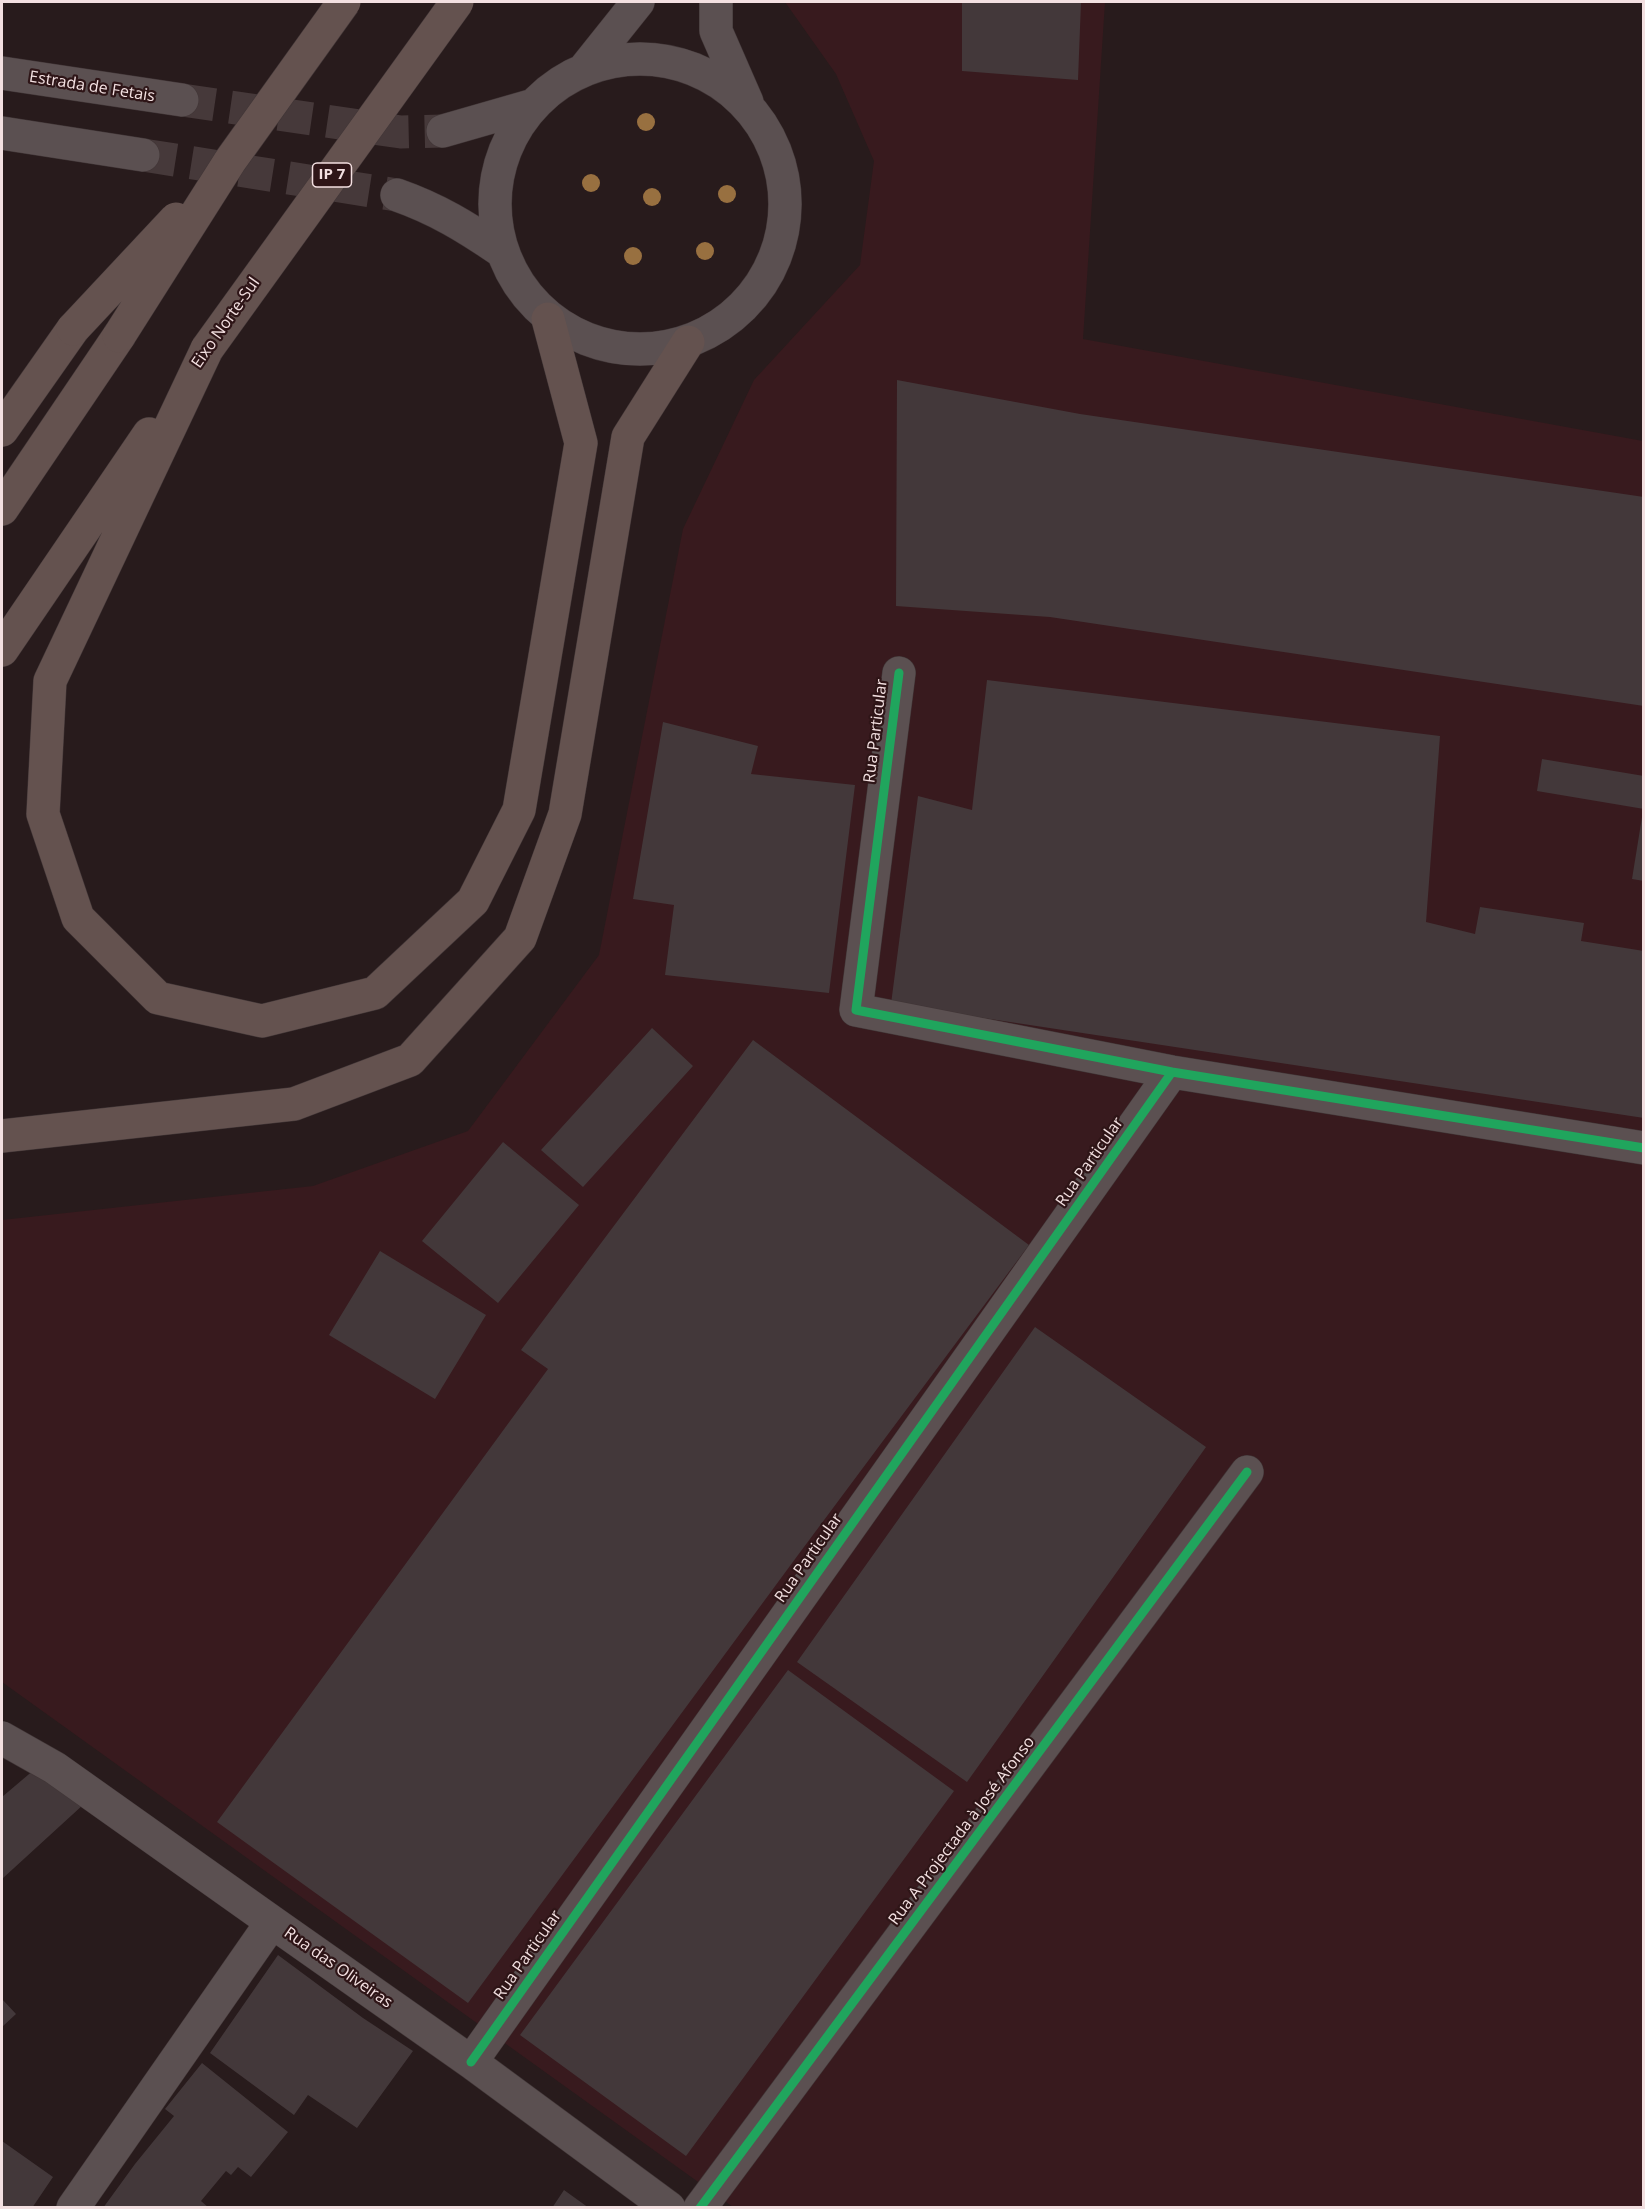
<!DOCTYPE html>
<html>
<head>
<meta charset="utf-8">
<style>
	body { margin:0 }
	#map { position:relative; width:1645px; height:2209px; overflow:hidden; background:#281b1c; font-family:"Open Sans",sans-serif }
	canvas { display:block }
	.frame { position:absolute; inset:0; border:3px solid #f3e0e1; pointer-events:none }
</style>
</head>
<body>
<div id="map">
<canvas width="1645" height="2209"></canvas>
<div class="frame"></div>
</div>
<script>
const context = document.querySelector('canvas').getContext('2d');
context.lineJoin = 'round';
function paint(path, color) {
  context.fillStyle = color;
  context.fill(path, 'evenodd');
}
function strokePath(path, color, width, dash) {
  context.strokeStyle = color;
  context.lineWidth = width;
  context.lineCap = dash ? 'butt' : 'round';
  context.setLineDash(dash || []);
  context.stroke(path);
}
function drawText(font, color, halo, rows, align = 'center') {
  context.font = font + ' "Open Sans",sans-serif';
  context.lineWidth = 4.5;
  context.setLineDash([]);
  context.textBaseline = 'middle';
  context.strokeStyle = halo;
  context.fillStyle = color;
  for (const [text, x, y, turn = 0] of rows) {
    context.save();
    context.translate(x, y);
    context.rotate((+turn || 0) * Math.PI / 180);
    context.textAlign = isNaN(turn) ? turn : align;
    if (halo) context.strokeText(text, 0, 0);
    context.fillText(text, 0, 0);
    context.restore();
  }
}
const built = new Path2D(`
	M 785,2 L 1105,2 L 1083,339 L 1643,441 L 1643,2207 L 733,2207 L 2,1682 L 2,1220 L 313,1186 L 468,1131 L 599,955 L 683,529 L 754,380 L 860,265 L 874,161 L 836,74 Z`);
const building = new Path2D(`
	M 962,2 L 1081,2 L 1078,80 L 962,71 Z
	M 897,380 L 1080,414 L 1644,497 L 1644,706 L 1050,617 L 896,606 Z
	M 987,680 L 1440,736 L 1426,922 L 1475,934 L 1480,907 L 1584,923 L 1581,941 L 1644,951 L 1644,1118 L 891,1004 L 918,796 L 972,810 Z
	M 663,722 L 758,746 L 751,774 L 855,785 L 829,993 L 665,975 L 674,905 L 633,899 Z
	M 1542,759 L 1644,776 L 1644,809 L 1537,791 Z
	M 1642,817 L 1644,817 L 1644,881 L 1632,879 Z
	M 652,1028 L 693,1066 L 583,1187 L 541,1150 Z
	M 753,1040 L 1029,1245 L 798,1555 L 468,2003 L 217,1822 L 548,1369 L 521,1350 Z
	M 503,1142 L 579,1205 L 498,1303 L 422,1241 Z
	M 380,1251 L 486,1315 L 435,1399 L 329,1335 Z
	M 1035,1327 L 1206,1447 L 967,1782 L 797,1662 Z
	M 788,1670 L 954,1791 L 686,2156 L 520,2035 Z
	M 35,1769 L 84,1804 L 2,1879 L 2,1797 Z
	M 278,1955 L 363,2018 L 413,2051 L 357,2128 L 308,2095 L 294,2115 L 210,2053 Z
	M 2,1999 L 16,2014 L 2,2027 Z
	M 202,2063 L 288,2132 L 251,2177 L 238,2167 L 231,2175 L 226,2171 L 201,2201 L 209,2208 L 103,2208 L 135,2164 L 174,2116 L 165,2109 Z
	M 2,2141 L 53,2177 L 32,2208 L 2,2208 Z
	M 564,2190 L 589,2208 L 552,2208 Z`);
const minorTunnel = new Path2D(`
	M 182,100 L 401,132 L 443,131
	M 143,155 L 397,195`);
const minor = new Path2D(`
	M 716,2 L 716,31 L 747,102
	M495 204a145 145 0 1 1 290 0a145 145 0 1 1-290 0Z
	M 586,67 L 638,2
	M 2,73 L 182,100
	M 443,131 L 530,106
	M 2,133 L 143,155
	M 397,195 C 437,209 466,227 500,250
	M 899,673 L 856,1010 L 1172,1072 L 1644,1148
	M 2,1738 L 55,1768 L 272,1922 L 471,2062 L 669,2208
	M 471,2062 L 1172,1072
	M 73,2208 L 272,1922
	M 700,2208 L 1247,1472`);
const highway = new Path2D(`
	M 207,349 L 50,681 L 43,814 L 78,918 L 158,998 L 262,1021 L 375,993 L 473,901 L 519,810 L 581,443 L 548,319
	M 2,430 L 73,329
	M 2,509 L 119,336
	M 2,650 L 149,434
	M 2,1136 L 294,1104 L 410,1060 L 520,938 L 565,814 L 628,437 L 688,342`);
const highwayBridge = new Path2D(`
	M 73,329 L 176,219
	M 119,336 L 230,161 L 344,2
	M 207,349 L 457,2`);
const cycleway = new Path2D(`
	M 899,673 L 856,1010 L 1172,1072 L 1644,1148
	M 471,2062 L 1172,1072
	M 700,2208 L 1247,1472`);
const trees = [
	[646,122],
	[591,183],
	[727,194],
	[652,197],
	[705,251],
	[633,256]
];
const shields = [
	[332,175,39]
];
const shieldNames = [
	["IP 7",332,175]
];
const streetNames = [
	["Estrada de Fetais",92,87,9],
	["Eixo Norte-Sul",226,323,-55],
	["Rua Particular",876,731,-83],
	["Rua Particular",1090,1162,-55],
	["Rua Particular",809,1558,-55],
	["Rua A Projectada à José Afonso",962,1831,-53],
	["Rua Particular",528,1955,-55],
	["Rua das Oliveiras",338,1968,35]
];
paint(built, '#381a1e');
paint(building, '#43383a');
strokePath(minorTunnel, '#46393a', 33, [33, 16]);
strokePath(minor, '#413637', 34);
strokePath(highway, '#413637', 34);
strokePath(minor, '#5b5051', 33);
strokePath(highway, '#64524f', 33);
strokePath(highwayBridge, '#413637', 34, []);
strokePath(highwayBridge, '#64524f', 33);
strokePath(cycleway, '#20a55d', 9);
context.fillStyle = '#987040';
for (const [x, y] of trees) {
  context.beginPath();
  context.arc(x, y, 9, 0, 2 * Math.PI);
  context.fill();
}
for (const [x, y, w] of shields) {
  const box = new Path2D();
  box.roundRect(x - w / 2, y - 12, w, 24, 4.5);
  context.fillStyle = '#2e1517';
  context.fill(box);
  strokePath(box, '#f3e0e1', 1.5);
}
drawText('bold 15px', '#f3e0e1', null, shieldNames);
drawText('16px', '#f3e0e1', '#2e1517', streetNames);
</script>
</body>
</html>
